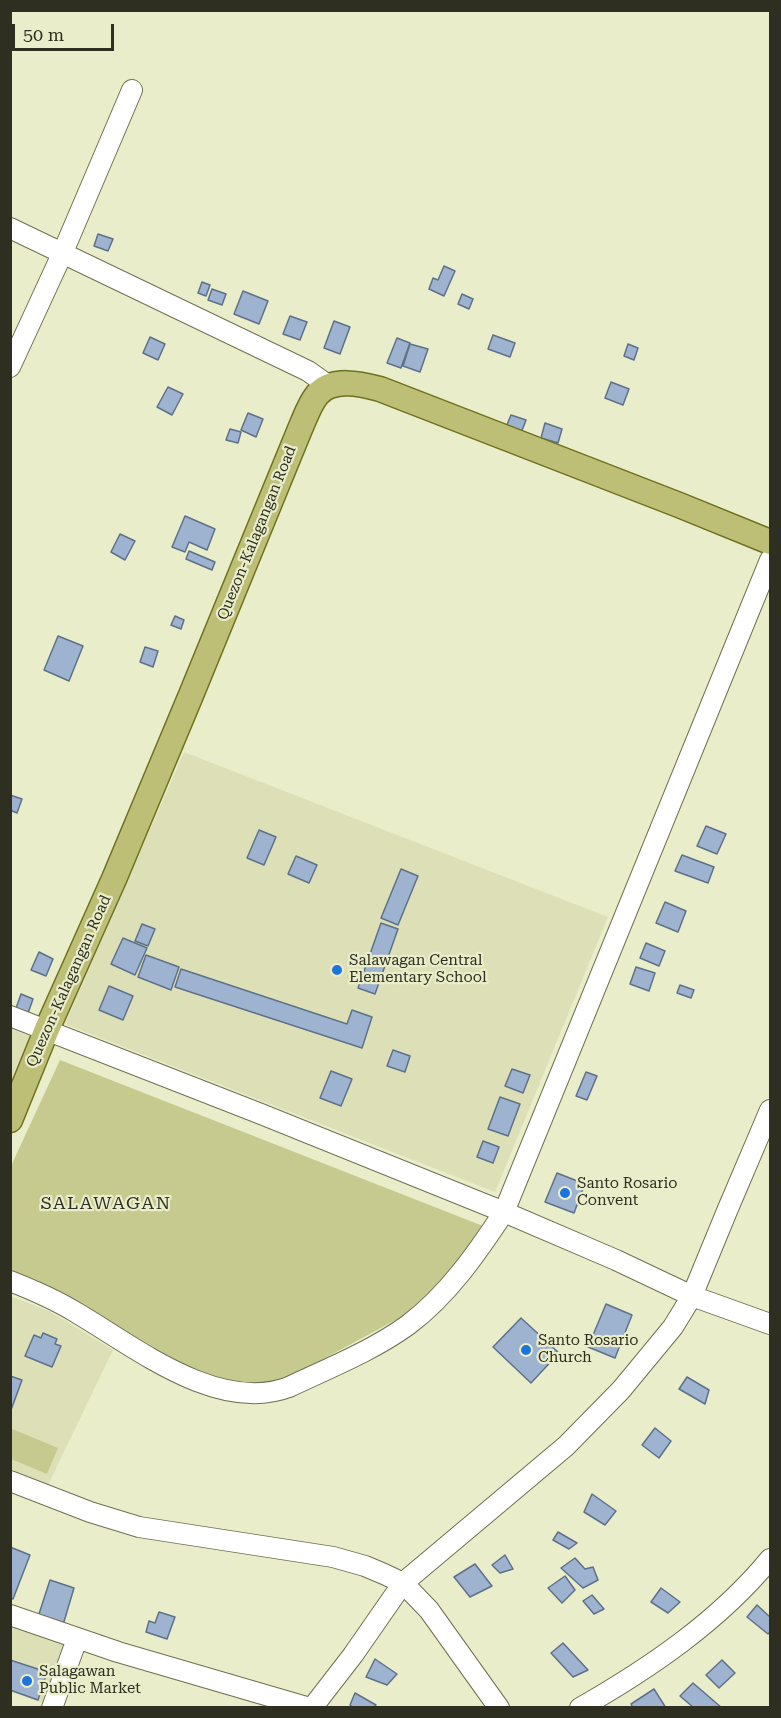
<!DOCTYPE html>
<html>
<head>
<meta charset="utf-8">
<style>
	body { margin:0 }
	#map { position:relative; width:781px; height:1718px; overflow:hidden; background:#eaedc9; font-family:"Roboto Serif",serif }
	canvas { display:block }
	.frame { position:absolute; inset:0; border:12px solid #2e2f21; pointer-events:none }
	.scale { position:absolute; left:12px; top:24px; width:102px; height:27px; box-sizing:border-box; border:3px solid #2e2f21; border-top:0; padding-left:8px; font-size:18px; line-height:21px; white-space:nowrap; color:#2e2f21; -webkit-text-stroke:4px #eaedc9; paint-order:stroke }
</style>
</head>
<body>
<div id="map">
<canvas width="781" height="1718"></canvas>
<div class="frame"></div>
<div class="scale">50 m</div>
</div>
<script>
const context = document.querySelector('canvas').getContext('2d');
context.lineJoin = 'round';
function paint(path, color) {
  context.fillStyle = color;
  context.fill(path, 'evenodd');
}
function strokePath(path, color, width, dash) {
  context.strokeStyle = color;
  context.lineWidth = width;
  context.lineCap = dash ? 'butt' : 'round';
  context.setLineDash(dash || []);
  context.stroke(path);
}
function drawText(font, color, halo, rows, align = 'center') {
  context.font = font + ' "Roboto Serif",serif';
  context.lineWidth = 4.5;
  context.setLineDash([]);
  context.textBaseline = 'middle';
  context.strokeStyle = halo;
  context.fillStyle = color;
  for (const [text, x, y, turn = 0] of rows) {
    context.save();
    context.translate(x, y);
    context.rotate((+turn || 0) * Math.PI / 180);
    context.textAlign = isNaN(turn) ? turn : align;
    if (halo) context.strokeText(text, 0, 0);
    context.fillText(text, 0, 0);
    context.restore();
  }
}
const built = new Path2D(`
	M 184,752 L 608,917 L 495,1192 L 65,1024 Z
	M 11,1029 L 30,1036 L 11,1079 L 10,1029 Z
	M 10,1296 L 49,1311 L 113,1350 L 48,1485 L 11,1469 Z
	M 11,1623 L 66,1643 L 45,1704 L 11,1692 Z`);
const green = new Path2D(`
	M 60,1060 L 483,1226 L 471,1247 L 416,1309 L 301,1371 L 283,1379 L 260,1385 L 229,1382 L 195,1371 L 37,1280 L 11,1270 L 11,1166 Z
	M 10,1428 L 58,1448 L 47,1474 L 11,1459 Z`);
const building = new Path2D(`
	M 98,234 L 113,239 L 108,251 L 94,246 Z
	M 444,266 L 455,271 L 444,296 L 429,289 L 433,278 L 438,280 Z
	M 202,282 L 210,285 L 206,296 L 198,293 Z
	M 212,289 L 226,294 L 222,305 L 208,300 Z
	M 243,291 L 268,301 L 259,324 L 234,314 Z
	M 462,294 L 473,299 L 469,309 L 458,304 Z
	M 290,316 L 307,322 L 300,340 L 283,334 Z
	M 334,321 L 350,327 L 340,354 L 324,348 Z
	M 493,335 L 515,343 L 510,357 L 488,349 Z
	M 150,337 L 165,344 L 158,360 L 143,353 Z
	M 397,338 L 410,343 L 401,368 L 387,363 Z
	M 410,344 L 428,349 L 420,372 L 403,366 Z
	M 628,344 L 638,348 L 634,360 L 624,356 Z
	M 611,382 L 629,389 L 623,405 L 605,398 Z
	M 168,387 L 183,394 L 172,415 L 157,407 Z
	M 248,413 L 263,419 L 256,437 L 241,430 Z
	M 511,415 L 526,420 L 521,433 L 506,427 Z
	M 545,423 L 562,429 L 558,443 L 541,438 Z
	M 230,429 L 241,432 L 238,443 L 226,440 Z
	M 185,516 L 215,529 L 207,550 L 189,542 L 185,552 L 172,547 Z
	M 120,534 L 135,541 L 125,560 L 111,552 Z
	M 189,551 L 215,562 L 212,570 L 186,559 Z
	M 175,616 L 184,620 L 181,629 L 171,625 Z
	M 58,636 L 83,646 L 69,681 L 44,670 Z
	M 145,647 L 158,651 L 153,667 L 140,662 Z
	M 10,795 L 22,799 L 17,813 L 10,810 Z
	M 706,826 L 726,834 L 717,854 L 697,846 Z
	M 259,830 L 276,837 L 264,865 L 247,858 Z
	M 682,855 L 714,867 L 708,883 L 675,871 Z
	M 296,856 L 317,865 L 309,883 L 288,874 Z
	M 401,869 L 418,876 L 398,925 L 381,918 Z
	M 665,902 L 686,911 L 678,932 L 656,923 Z
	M 381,923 L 398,929 L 375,994 L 358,988 Z
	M 142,924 L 155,929 L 148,946 L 135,941 Z
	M 123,938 L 147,948 L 135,975 L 111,964 Z
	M 646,943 L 665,951 L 659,966 L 640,958 Z
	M 39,952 L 53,959 L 46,976 L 31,970 Z
	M 146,955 L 179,967 L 171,990 L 138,977 Z
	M 636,967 L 655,973 L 649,991 L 630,984 Z
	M 181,969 L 347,1024 L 352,1010 L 372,1017 L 362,1048 L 175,987 Z
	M 680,985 L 694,990 L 691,998 L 677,993 Z
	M 109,986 L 133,996 L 123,1020 L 99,1010 Z
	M 21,994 L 33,999 L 27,1016 L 15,1011 Z
	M 393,1050 L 410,1056 L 405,1072 L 387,1066 Z
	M 512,1069 L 530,1075 L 523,1093 L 505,1086 Z
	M 331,1071 L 352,1079 L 341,1106 L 320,1098 Z
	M 586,1072 L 597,1076 L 587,1100 L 576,1096 Z
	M 500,1097 L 520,1104 L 508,1136 L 488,1129 Z
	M 483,1141 L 499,1147 L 493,1163 L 477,1157 Z
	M 557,1173 L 585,1184 L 574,1213 L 545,1202 Z
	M 606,1304 L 632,1315 L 615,1358 L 588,1347 Z
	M 521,1318 L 559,1353 L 531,1383 L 493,1347 Z
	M 43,1333 L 57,1339 L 55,1344 L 61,1346 L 52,1367 L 25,1356 L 34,1335 L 41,1338 Z
	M 10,1376 L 22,1380 L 11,1410 L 10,1410 Z
	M 687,1377 L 709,1390 L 705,1404 L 679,1389 Z
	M 655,1428 L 671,1441 L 659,1458 L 642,1445 Z
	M 592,1494 L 616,1511 L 605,1525 L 584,1512 Z
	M 558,1532 L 577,1543 L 569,1549 L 553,1540 Z
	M 10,1547 L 30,1555 L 13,1599 L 10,1598 Z
	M 505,1555 L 513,1569 L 500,1573 L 492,1565 Z
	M 575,1558 L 585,1569 L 593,1567 L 598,1580 L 583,1588 L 561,1568 Z
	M 475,1564 L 492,1586 L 470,1597 L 454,1577 Z
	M 565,1576 L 575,1590 L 562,1603 L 548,1588 Z
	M 50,1580 L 74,1588 L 63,1625 L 38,1617 Z
	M 661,1588 L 680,1602 L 668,1613 L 651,1602 Z
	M 592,1595 L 604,1609 L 594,1614 L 583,1601 Z
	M 757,1605 L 770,1617 L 770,1632 L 768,1634 L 747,1617 Z
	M 159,1612 L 175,1617 L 167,1639 L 146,1632 L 149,1621 L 155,1623 Z
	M 563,1643 L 588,1670 L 573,1677 L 551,1653 Z
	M 375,1659 L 397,1674 L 387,1685 L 366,1677 Z
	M 10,1660 L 47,1672 L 38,1700 L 10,1690 Z
	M 722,1660 L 735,1673 L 719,1688 L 706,1675 Z
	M 693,1683 L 722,1708 L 694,1708 L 680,1696 Z
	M 654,1689 L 666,1708 L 633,1708 L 631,1704 Z
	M 355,1693 L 376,1705 L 373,1708 L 354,1708 L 350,1705 Z`);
const minor = new Path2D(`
	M 10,228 L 308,371 L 329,386
	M 10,367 L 63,252 L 132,90
	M 10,1016 L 261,1114 L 504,1212 L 616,1260 L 692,1296 L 770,1324
	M 10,1281 C 33,1290 56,1300 77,1313 C 135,1347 218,1414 289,1387 C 329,1368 372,1351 408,1325 C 448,1295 477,1253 504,1212 L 770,560
	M 10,1481 L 90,1512 L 139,1527 L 333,1557 L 365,1566 L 384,1574 L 403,1583 L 429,1610 L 499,1708
	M 10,1615 L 118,1652 L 310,1708
	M 52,1708 L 77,1639
	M 312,1708 L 353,1655 L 403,1583 L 566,1446 L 621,1390 L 673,1327 L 692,1296 L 727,1211 L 770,1110
	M 580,1708 C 650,1668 719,1621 770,1559`);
const major = new Path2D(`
	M 10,1120 L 47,1029 L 114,879 L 191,695 L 300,429 C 305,418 309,405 317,395 C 332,377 361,384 380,389 L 679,505 L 770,542`);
const markers = [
	[337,970,6,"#1c74dd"],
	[565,1193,6,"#1c74dd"],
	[526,1350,6,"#1c74dd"],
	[27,1681,6,"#1c74dd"]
];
const streetNames = [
	["Quezon-Kalagangan Road",257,533,-68],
	["Quezon-Kalagangan Road",69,981,-66]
];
const poiNames = [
	["Salawagan Central",349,961],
	["Elementary School",349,978],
	["Santo Rosario",577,1184],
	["Convent",577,1201],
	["Santo Rosario",538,1341],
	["Church",538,1358],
	["Salagawan",39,1672],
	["Public Market",39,1689]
];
const quarterNames = [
	["SALAWAGAN",106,1204]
];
paint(built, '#dde0b6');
paint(green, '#c6ca8e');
paint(building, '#9eb3cf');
strokePath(building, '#5e718b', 1.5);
strokePath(minor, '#6f7151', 22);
strokePath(major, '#6e711e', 27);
strokePath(minor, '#fff', 20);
strokePath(major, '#bdbf77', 24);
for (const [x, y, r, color] of markers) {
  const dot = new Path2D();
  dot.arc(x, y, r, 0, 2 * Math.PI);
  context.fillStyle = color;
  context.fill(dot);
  strokePath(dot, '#eaedc9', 2);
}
drawText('15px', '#2e2f21', '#eaedc9', streetNames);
drawText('15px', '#2e2f21', '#eaedc9', poiNames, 'left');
context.letterSpacing = '1.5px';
drawText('18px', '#2e2f21', '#eaedc9', quarterNames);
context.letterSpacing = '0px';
</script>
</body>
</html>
